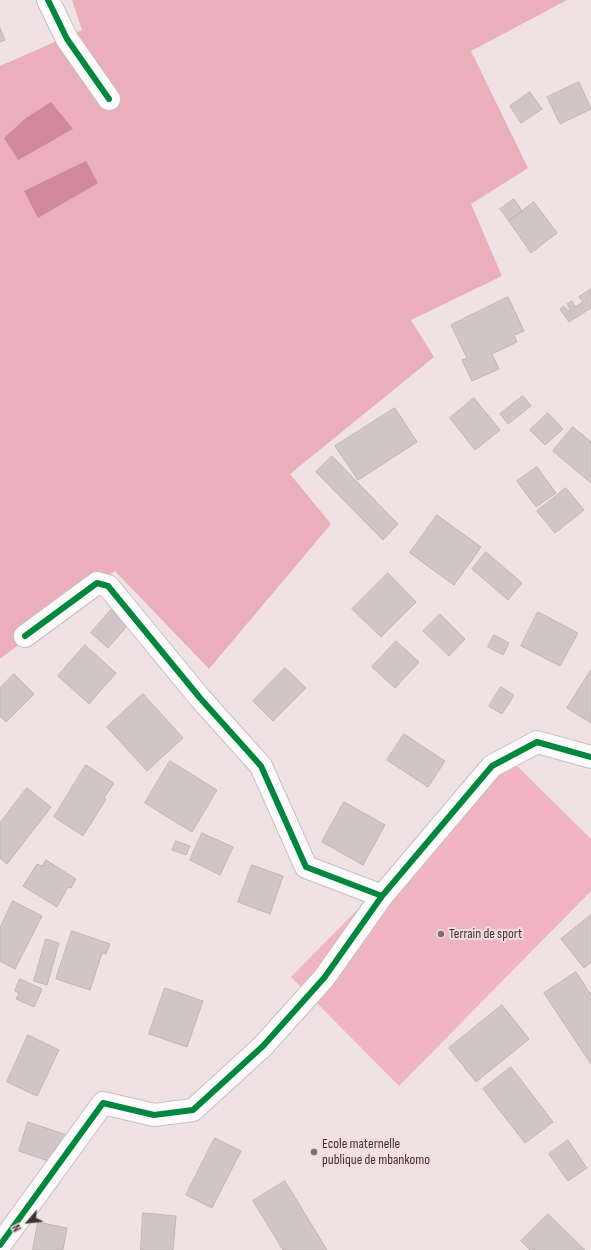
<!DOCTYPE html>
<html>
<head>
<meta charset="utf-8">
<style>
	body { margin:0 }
	#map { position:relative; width:591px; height:1250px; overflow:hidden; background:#f0e2e4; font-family:"Sofia Sans Condensed",sans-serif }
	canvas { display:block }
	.north { position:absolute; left:8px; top:1202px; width:40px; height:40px; -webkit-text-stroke:3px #f6dce0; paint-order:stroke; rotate:242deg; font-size:11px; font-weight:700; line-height:16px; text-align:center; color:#3d3335 }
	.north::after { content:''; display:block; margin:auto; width:14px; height:18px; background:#3d3335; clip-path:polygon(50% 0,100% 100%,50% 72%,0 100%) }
</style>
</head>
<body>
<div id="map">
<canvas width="591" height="1250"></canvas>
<div class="north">N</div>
</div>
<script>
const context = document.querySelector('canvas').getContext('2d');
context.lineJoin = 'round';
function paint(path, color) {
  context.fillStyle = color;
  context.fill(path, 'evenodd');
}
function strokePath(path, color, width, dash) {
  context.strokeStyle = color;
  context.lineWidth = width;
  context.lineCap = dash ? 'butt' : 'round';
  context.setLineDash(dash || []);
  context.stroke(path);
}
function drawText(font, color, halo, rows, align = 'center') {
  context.font = font + ' "Sofia Sans Condensed",sans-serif';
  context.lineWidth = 4;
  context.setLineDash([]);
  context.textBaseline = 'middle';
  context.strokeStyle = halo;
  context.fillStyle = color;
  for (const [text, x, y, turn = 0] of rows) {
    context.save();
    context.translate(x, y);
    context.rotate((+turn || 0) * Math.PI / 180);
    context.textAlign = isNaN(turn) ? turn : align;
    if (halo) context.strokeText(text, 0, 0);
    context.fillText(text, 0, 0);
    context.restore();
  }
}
const green = new Path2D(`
	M 508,757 L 591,839 L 591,891 L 399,1086 L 291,977 Z`);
const forest = new Path2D(`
	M 72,0 L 567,0 L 471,51 L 528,168 L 471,204 L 502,276 L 411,320 L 434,357 L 290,474 L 331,524 L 209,669 L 115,571 L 0,659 L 0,66 L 82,30 ZM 73,129 L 51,141 L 4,138 Z`);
const water = new Path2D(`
	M 51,102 L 73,129 L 18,160 L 4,138 L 26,118 Z
	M 86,161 L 98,183 L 38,218 L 24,191 Z`);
const building = new Path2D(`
	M 0,28 L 5,40 L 0,42 Z
	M 579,82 L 591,109 L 560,124 L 547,97 Z
	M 530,92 L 542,109 L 521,123 L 510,106 Z
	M 514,199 L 522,211 L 509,221 L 500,209 Z
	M 534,202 L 557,233 L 531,253 L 509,221 Z
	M 591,289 L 591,308 L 569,322 L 560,309 L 564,306 L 568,311 L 571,310 L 567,304 L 572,301 L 575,307 L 583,302 L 579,297 Z
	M 508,297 L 524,331 L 514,335 L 517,342 L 492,354 L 499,369 L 472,381 L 462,360 L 467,358 L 451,325 Z
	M 523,396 L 531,406 L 508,424 L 500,414 Z
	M 474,398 L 500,430 L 475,450 L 450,418 Z
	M 395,408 L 417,442 L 358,480 L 335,446 Z
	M 548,413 L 563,429 L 545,445 L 530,430 Z
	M 573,427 L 591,442 L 591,483 L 553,451 Z
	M 332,456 L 398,524 L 383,540 L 316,472 Z
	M 537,467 L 556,493 L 536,507 L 517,481 Z
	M 566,488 L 584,510 L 555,533 L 537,511 Z
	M 437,515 L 481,547 L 454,585 L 410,553 Z
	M 486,552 L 522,583 L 508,600 L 472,569 Z
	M 388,573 L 416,602 L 381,637 L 352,609 Z
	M 122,597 L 139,612 L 108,648 L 91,633 Z
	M 538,612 L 578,633 L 560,666 L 521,646 Z
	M 440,614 L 465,639 L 449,656 L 423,631 Z
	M 494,635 L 509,643 L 503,655 L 488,647 Z
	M 396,641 L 419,662 L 395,688 L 372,667 Z
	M 85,645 L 116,673 L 89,704 L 58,676 Z
	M 285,668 L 306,688 L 273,721 L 253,701 Z
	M 591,670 L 591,723 L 567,708 Z
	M 14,674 L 34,694 L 6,722 L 0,716 L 0,688 Z
	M 501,687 L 514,695 L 502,714 L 489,706 Z
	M 143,694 L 183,738 L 147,771 L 107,727 Z
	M 404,734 L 445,761 L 428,787 L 387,760 Z
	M 170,761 L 217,790 L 192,832 L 145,803 Z
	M 86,765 L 114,783 L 104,798 L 106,799 L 83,836 L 54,817 Z
	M 27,788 L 51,807 L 7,864 L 0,858 L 0,823 Z
	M 344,802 L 385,825 L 363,865 L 322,842 Z
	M 202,833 L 233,847 L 220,875 L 190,860 Z
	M 176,841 L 190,846 L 186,855 L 172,850 Z
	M 46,860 L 76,879 L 71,888 L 68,887 L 57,907 L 23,886 L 37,864 L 42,866 Z
	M 252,865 L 283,876 L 270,914 L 238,902 Z
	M 13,901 L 42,916 L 15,969 L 0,961 L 0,928 Z
	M 591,915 L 591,962 L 584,968 L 561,939 Z
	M 72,931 L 110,944 L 106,954 L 102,953 L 90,990 L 56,979 Z
	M 46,939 L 59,943 L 47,985 L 34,981 Z
	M 576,972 L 591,995 L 591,1064 L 544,993 Z
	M 20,979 L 42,989 L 34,1007 L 16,999 L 19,993 L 15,991 Z
	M 165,988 L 203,1001 L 187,1047 L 149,1034 Z
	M 502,1005 L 529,1039 L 476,1082 L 449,1048 Z
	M 28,1035 L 59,1050 L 37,1096 L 7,1082 Z
	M 511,1067 L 553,1122 L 525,1143 L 483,1089 Z
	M 28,1122 L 76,1138 L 66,1167 L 19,1151 Z
	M 215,1138 L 241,1151 L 212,1208 L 186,1195 Z
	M 568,1140 L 587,1168 L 568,1181 L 549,1154 Z
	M 285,1181 L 327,1250 L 283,1250 L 253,1201 Z
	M 143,1213 L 176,1216 L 173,1250 L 141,1250 Z
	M 548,1214 L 585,1250 L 530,1250 L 521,1241 Z
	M 38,1222 L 67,1228 L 63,1250 L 33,1250 Z`);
const minor = new Path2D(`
	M 48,0 L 67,39 L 109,99
	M 25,636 L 97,583 L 108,586 L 200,698 L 261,766 L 306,867 L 382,896
	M 0,1245 L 103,1103 L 154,1115 L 193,1110 L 263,1046 L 324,978 L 382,896 L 492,766 L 537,742 L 591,757`);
const cycleway = new Path2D(`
	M 48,0 L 67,39 L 109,99
	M 25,636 L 97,583 L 108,586 L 200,698 L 261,766 L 306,867 L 382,896
	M 0,1245 L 103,1103 L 154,1115 L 193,1110 L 263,1046 L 324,978 L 382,896 L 492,766 L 537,742 L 591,757`);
const markers = [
	[441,934,4,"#7c7072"],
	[314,1152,4,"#7c7072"]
];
const poiNames = [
	["Terrain de sport",449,934],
	["Ecole maternelle",322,1144],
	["publique de mbankomo",322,1160]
];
paint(green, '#f1b4c1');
paint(forest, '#ebaebb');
paint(water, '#d0889a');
paint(building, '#d0c5c7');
strokePath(building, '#c0b5b6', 1);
strokePath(minor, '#cabec0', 24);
strokePath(minor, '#fdfbfb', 22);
strokePath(cycleway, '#00873e', 6);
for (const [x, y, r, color] of markers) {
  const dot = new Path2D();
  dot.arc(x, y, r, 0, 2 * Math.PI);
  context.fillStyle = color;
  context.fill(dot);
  strokePath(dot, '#f6dce0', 1.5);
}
drawText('14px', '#3d3335', '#f6dce0', poiNames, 'left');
</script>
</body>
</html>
